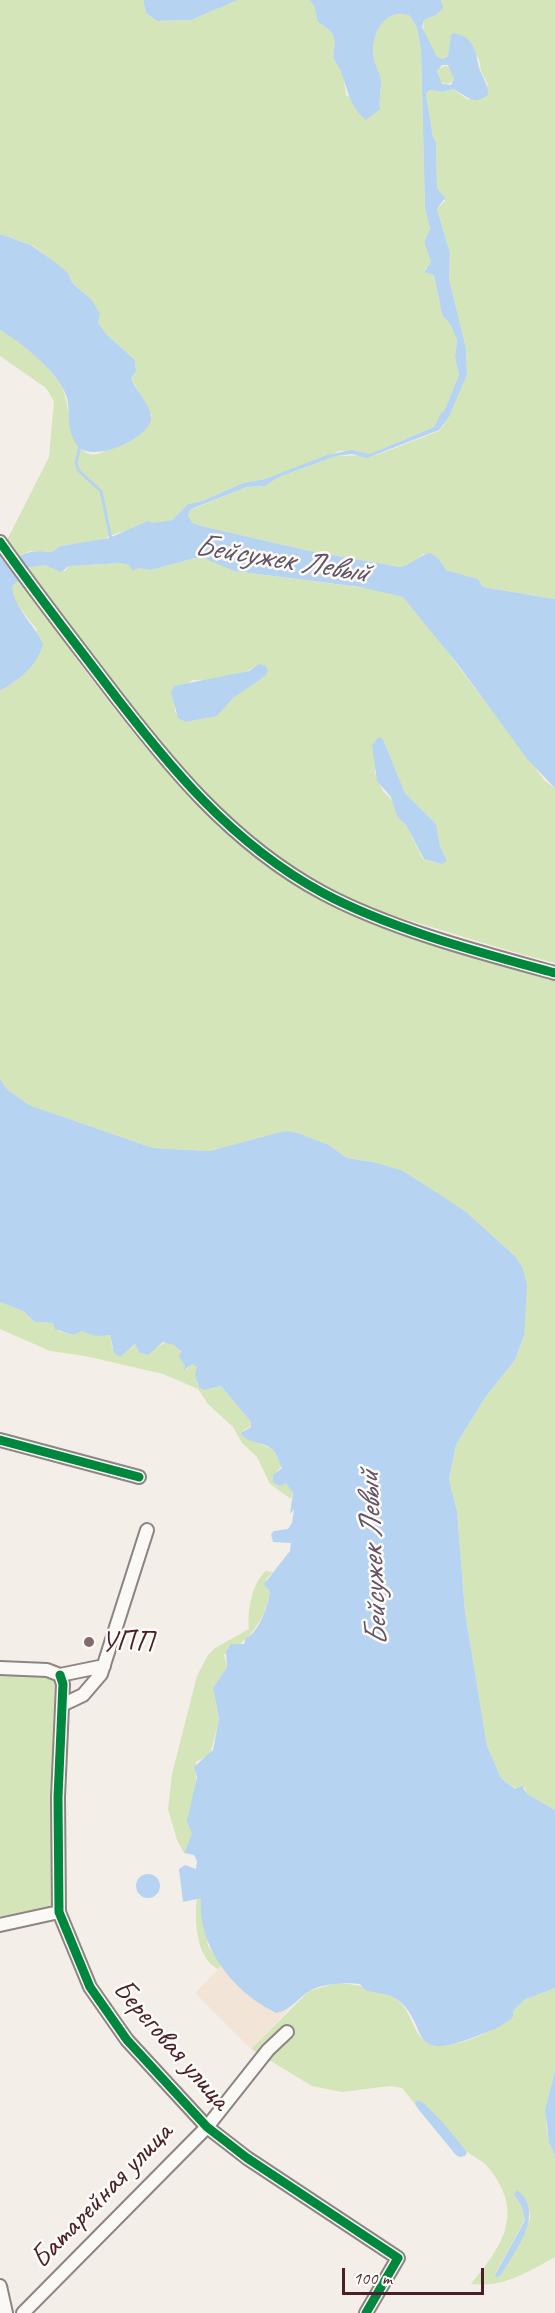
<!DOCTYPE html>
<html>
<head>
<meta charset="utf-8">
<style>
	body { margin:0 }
	#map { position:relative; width:555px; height:2313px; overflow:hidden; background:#f3eee8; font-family:Caveat,sans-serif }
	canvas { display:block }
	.scale { position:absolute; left:342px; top:2268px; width:142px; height:27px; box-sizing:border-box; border:3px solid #4a1f2b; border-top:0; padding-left:8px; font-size:18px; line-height:21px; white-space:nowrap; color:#4a1f2b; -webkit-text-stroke:4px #fdfcf7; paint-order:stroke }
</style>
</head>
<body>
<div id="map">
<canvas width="555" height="2313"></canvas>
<div class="scale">100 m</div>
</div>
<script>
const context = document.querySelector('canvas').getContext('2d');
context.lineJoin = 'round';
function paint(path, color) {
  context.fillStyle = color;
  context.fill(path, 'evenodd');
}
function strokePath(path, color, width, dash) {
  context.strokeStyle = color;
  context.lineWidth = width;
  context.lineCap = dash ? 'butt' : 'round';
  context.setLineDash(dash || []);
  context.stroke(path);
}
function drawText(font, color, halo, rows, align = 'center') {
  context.font = font + ' Caveat,sans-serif';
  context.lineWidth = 5;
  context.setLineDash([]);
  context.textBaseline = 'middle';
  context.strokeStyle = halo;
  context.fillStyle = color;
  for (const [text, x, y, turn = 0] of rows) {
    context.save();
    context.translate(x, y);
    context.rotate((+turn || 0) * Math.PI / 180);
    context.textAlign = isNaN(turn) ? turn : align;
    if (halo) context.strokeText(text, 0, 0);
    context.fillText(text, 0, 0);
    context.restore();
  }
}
const built = new Path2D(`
	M 222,1965 L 236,1981 L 283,2011 L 293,2005 L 251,2049 L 195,1993 Z`);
const green = new Path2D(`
	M 0,0 L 143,0 L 146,13 L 157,21 L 191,20 L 238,0 L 309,0 L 314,6 L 318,22 C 336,34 336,36 333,58 L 343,71 L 346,95 L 380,109 C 379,99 381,91 381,81 C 381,74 375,67 373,59 C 369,37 384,6 410,16 L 417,28 L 421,49 L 425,208 L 430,229 L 424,242 L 431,262 L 424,271 L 434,275 L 442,315 L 450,324 L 457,340 L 455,357 L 459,375 L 444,411 L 440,414 L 434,427 L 370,454 L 340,451 L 265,479 L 243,483 L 202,501 L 188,504 L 172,520 L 117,533 L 99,541 L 61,546 L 51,552 L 30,551 L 17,557 L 6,542 L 49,457 L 54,401 L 46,388 L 0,356 L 0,330 C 23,342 47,363 61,385 C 71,400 68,468 103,452 C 120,444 136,427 152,416 L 131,378 L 136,371 L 135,360 L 106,334 L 98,322 L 91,299 L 73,284 L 68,273 L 32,245 L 0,234 Z
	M 441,0 L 555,0 L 555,599 L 483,587 L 478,579 L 446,570 L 440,560 L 423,554 L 409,565 L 400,567 L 310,551 L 201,526 L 193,523 L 188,516 L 190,510 L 247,487 L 265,486 L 279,477 L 336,456 L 377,455 L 439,431 L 449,417 L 467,375 L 466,348 L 449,279 L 450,253 L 437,209 L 445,201 L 437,188 L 436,142 L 433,137 L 426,94 L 429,90 L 443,92 L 453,89 L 468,100 L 488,85 L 481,72 L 479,59 L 451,36 L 448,56 L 443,59 L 437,57 C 429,46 421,33 424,20 L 436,15 L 442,3 Z
	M437 75a9 9 0 1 1 18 0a9 9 0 1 1-18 0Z
	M 195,558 L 213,560 L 234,571 L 381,590 L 404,597 L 412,605 L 545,781 L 555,788 L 555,963 C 515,953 477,941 438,929 C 405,919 370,910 339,894 C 200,824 117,689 25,568 L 45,565 L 65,571 L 69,566 L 120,563 L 151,570 ZM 259,664 L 217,716 L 186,722 L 175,712 L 174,699 L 192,680 C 209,682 246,675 259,664 ZM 383,739 L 405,793 L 436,824 L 440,846 L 446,861 L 441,864 L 423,859 L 406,825 L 397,817 L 394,802 L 383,791 L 375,773 L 375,764 Z
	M 19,581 C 115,709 196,837 344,910 C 372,924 403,933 433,942 C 474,955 514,968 555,979 L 555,1810 L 526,1794 L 525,1788 L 516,1789 L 501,1778 L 487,1746 L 465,1612 L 457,1511 L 449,1480 L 456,1445 L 484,1399 L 515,1360 L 524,1337 L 515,1256 L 465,1211 L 438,1196 L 373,1162 L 347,1158 L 329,1145 L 298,1133 L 287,1131 L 276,1133 L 210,1151 L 153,1148 L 29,1105 L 7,1089 L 0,1079 L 0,691 L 16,681 L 37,630 L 13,599 L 12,586 Z
	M 0,1302 L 23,1311 L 35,1322 L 54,1323 L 58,1331 L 73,1335 L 82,1331 L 110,1335 L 112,1347 L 119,1357 L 136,1344 L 152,1350 L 166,1342 L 179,1347 L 186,1370 L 192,1363 L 197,1367 L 197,1384 L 210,1389 L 221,1386 L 251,1422 L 251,1426 L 244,1430 L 253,1440 L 273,1450 L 282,1466 L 276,1472 L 279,1486 L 286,1483 L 293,1490 L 291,1499 L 270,1484 L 257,1457 L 242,1443 L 233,1427 L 208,1404 L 198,1389 L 163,1374 L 85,1356 L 50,1351 L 0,1329 Z
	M 266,1571 L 273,1572 L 266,1579 L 267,1588 L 270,1592 C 264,1622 250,1640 224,1655 L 227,1667 L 213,1688 L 219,1720 L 210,1755 L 196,1762 C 195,1773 197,1781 195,1792 C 192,1808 183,1816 193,1834 L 184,1853 L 177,1840 L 168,1809 L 172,1774 L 197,1676 L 208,1655 L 215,1648 L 249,1629 C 247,1612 252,1582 266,1571 Z
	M 0,1672 L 52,1675 L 59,1684 L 54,1910 L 0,1921 Z
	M 197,1898 L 202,1898 L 208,1946 L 222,1965 L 218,1969 C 196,1959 194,1918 197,1898 Z
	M 337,1983 C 355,1984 385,1989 398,2001 C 411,2011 412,2029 423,2039 C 444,2057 494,2031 513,2017 L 513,2011 L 524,2000 L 555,1988 C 555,2007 555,2054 555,2071 C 547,2103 540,2123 555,2156 L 555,2257 C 528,2272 503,2288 471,2284 C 503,2245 526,2212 487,2166 C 481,2159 471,2156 465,2150 C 449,2133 436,2113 417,2100 L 415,2104 L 402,2088 L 390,2086 L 342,2092 L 312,2086 L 251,2049 L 309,1991 ZM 514,2195 L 530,2212 L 530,2219 L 501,2275 L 496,2278 L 495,2274 L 525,2219 L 522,2207 Z`);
const water = new Path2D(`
	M 143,0 L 238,0 L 191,20 L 157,21 L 146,13 Z
	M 309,0 L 441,0 L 443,8 L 436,15 L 424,20 L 422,27 L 437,57 L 443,59 L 448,56 L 451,35 L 454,33 C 478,39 474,54 481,73 C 485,82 488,85 488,95 C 473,106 467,96 453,89 L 443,92 L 429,90 L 426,94 L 433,137 L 436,142 L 437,188 L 445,198 L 437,209 L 450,253 L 449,279 L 466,348 L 467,375 L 449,417 L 439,430 L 367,458 L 352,454 L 336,456 L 279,477 L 265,486 L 247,487 L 196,507 L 190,510 L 188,516 L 193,523 L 201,526 L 310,551 L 400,567 C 412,565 418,555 431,553 L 440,560 L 446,570 L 478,579 L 483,587 L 555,599 L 555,788 L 528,760 L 459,666 L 403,597 L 360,587 L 234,571 L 206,559 L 195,558 L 151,570 L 138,568 L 133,571 L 129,565 L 120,563 L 69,566 L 61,572 L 45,565 L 25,568 L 17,557 C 32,550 37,551 51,552 L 61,546 L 109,538 L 148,521 L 154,523 L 172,520 L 188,504 L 202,501 L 243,483 L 265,479 L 327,455 L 352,450 L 370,454 L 434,427 L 440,414 L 444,411 L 459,375 L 455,357 L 457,340 L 450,324 L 442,315 L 434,275 L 424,272 L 431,262 L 424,242 L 430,229 L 425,208 L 421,49 L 417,28 L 410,16 C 384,6 369,37 374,59 C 375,67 381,74 381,81 C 381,91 379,99 380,109 L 366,120 C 344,103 349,79 333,58 C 336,36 336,34 318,22 L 314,6 ZM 442,65 L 448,65 L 454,79 L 451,85 L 442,84 L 437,72 Z
	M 0,234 L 31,245 L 56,263 L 68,273 L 73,284 L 91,299 L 100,314 L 98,322 L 106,334 L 135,360 L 136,371 L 131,378 C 135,390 152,406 151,419 C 150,438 92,464 78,446 C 65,430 71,414 67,398 C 61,374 21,342 0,330 Z
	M 0,554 L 19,581 L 12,586 C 14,608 34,624 43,644 C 37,666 19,680 0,691 Z
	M 259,664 L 266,666 L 268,671 L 265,676 L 233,698 L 217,716 L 186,722 L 178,718 L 171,692 L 174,686 L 249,671 Z
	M 379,737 L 383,739 L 405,793 L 436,824 L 440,846 L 447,861 L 441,864 L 424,859 L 406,825 L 397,817 L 391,797 L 377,781 L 372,745 Z
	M 0,1079 L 7,1089 L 29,1105 L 153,1148 L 210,1151 L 276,1133 L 287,1131 L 298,1133 L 329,1145 L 347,1158 L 373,1162 L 403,1171 L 465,1211 L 515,1256 L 523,1269 L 527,1286 L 524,1336 L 515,1360 L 484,1399 L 456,1445 L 449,1480 L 457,1511 L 465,1612 L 487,1746 L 501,1778 L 515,1789 L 522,1786 L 527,1794 L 555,1810 L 555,1988 L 524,2000 L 513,2011 L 513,2017 C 501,2028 487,2032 472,2038 C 404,2063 431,2023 396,1999 C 386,1992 375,1994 366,1990 C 363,1989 362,1985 359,1984 C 347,1982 322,1984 311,1990 C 299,1997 292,2009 277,2013 C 235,1994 197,1947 201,1898 L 183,1902 L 179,1869 L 185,1865 L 196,1869 L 197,1861 L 194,1855 L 184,1853 L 192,1834 L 187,1821 L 197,1777 L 194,1767 L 213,1750 L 219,1719 L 213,1688 L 227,1667 L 226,1651 L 231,1644 L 244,1644 L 246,1638 C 259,1633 268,1605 270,1592 L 264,1584 L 290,1551 L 291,1543 L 273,1542 L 271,1534 L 274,1531 L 288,1529 L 292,1523 L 294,1509 L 290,1514 L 293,1493 L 286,1483 L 280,1486 L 273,1482 L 273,1475 L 282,1468 C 280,1464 276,1453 273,1450 C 264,1441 246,1444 241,1433 L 251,1427 L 251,1422 L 221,1386 L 204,1390 L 199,1387 L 195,1376 L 197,1367 L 192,1364 L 183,1371 L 185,1366 L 179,1357 L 181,1351 L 174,1345 L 163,1342 L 148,1355 L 139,1352 L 135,1344 L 120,1357 L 114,1353 L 110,1335 L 95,1336 L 82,1331 L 73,1335 L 55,1329 L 53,1323 L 35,1322 L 23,1311 L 0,1302 Z
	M136 1886a12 12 0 1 1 24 0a12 12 0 1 1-24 0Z
	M 555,2071 L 555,2156 L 549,2142 L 545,2110 Z
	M 417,2100 C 428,2102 458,2141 467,2152 L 465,2156 L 460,2157 L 456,2155 L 419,2110 L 415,2104 Z
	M 517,2190 C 547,2213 514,2252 501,2275 L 496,2278 L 495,2275 L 525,2220 L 522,2207 L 514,2195 Z`);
const stream = new Path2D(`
	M 80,446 L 76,463 L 79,471 L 101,491 L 111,539`);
const minor = new Path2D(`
	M 0,542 C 33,589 68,634 103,680 C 166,763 230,843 323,893 C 390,929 482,953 555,973
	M 0,1440 L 139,1477
	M 0,1668 L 47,1670 L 60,1675 L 104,1666
	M 60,1675 L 63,1684 L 58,1797 L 59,1912 L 90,1987 L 127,2040 L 207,2127 L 247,2158 L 398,2258 L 366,2313
	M 62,1705 L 83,1695 L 101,1674 L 147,1530
	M 0,1925 L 59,1912
	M 0,2286 L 6,2313
	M 23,2313 L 207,2127 L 268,2050 L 287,2032`);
const cycleway = new Path2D(`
	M 0,542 C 33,589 68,634 103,680 C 166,763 230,843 323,893 C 390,929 482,953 555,973
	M 0,1440 L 139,1477
	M 60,1675 L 63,1684 L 58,1797 L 59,1912 L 90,1987 L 127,2040 L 207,2127 L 247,2158 L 398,2258 L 366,2313`);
const markers = [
	[89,1642,6,"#85676d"]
];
const poiNames = [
	["УПП",101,1642]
];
const streetNames = [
	["Береговая улица",171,2045,49],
	["Батарейная улица",102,2196,-46]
];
const waterNames = [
	["Бейсужек Левый",281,560,9],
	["Бейсужек Левый",374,1559,-93]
];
paint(built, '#f2e5d8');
paint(green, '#d5e5ba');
paint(water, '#b6d3f2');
strokePath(stream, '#b6d3f2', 3);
strokePath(minor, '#8e8483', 16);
strokePath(minor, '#faf9f6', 12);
strokePath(cycleway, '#00873e', 9);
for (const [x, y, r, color] of markers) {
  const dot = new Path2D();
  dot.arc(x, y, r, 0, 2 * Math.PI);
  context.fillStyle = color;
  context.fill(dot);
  strokePath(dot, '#fdfcf7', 2);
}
drawText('30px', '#4a1f2b', '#fdfcf7', poiNames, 'left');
drawText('30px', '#4a1f2b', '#fdfcf7', streetNames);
drawText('italic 32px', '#635268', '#fdfcf7', waterNames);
</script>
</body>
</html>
